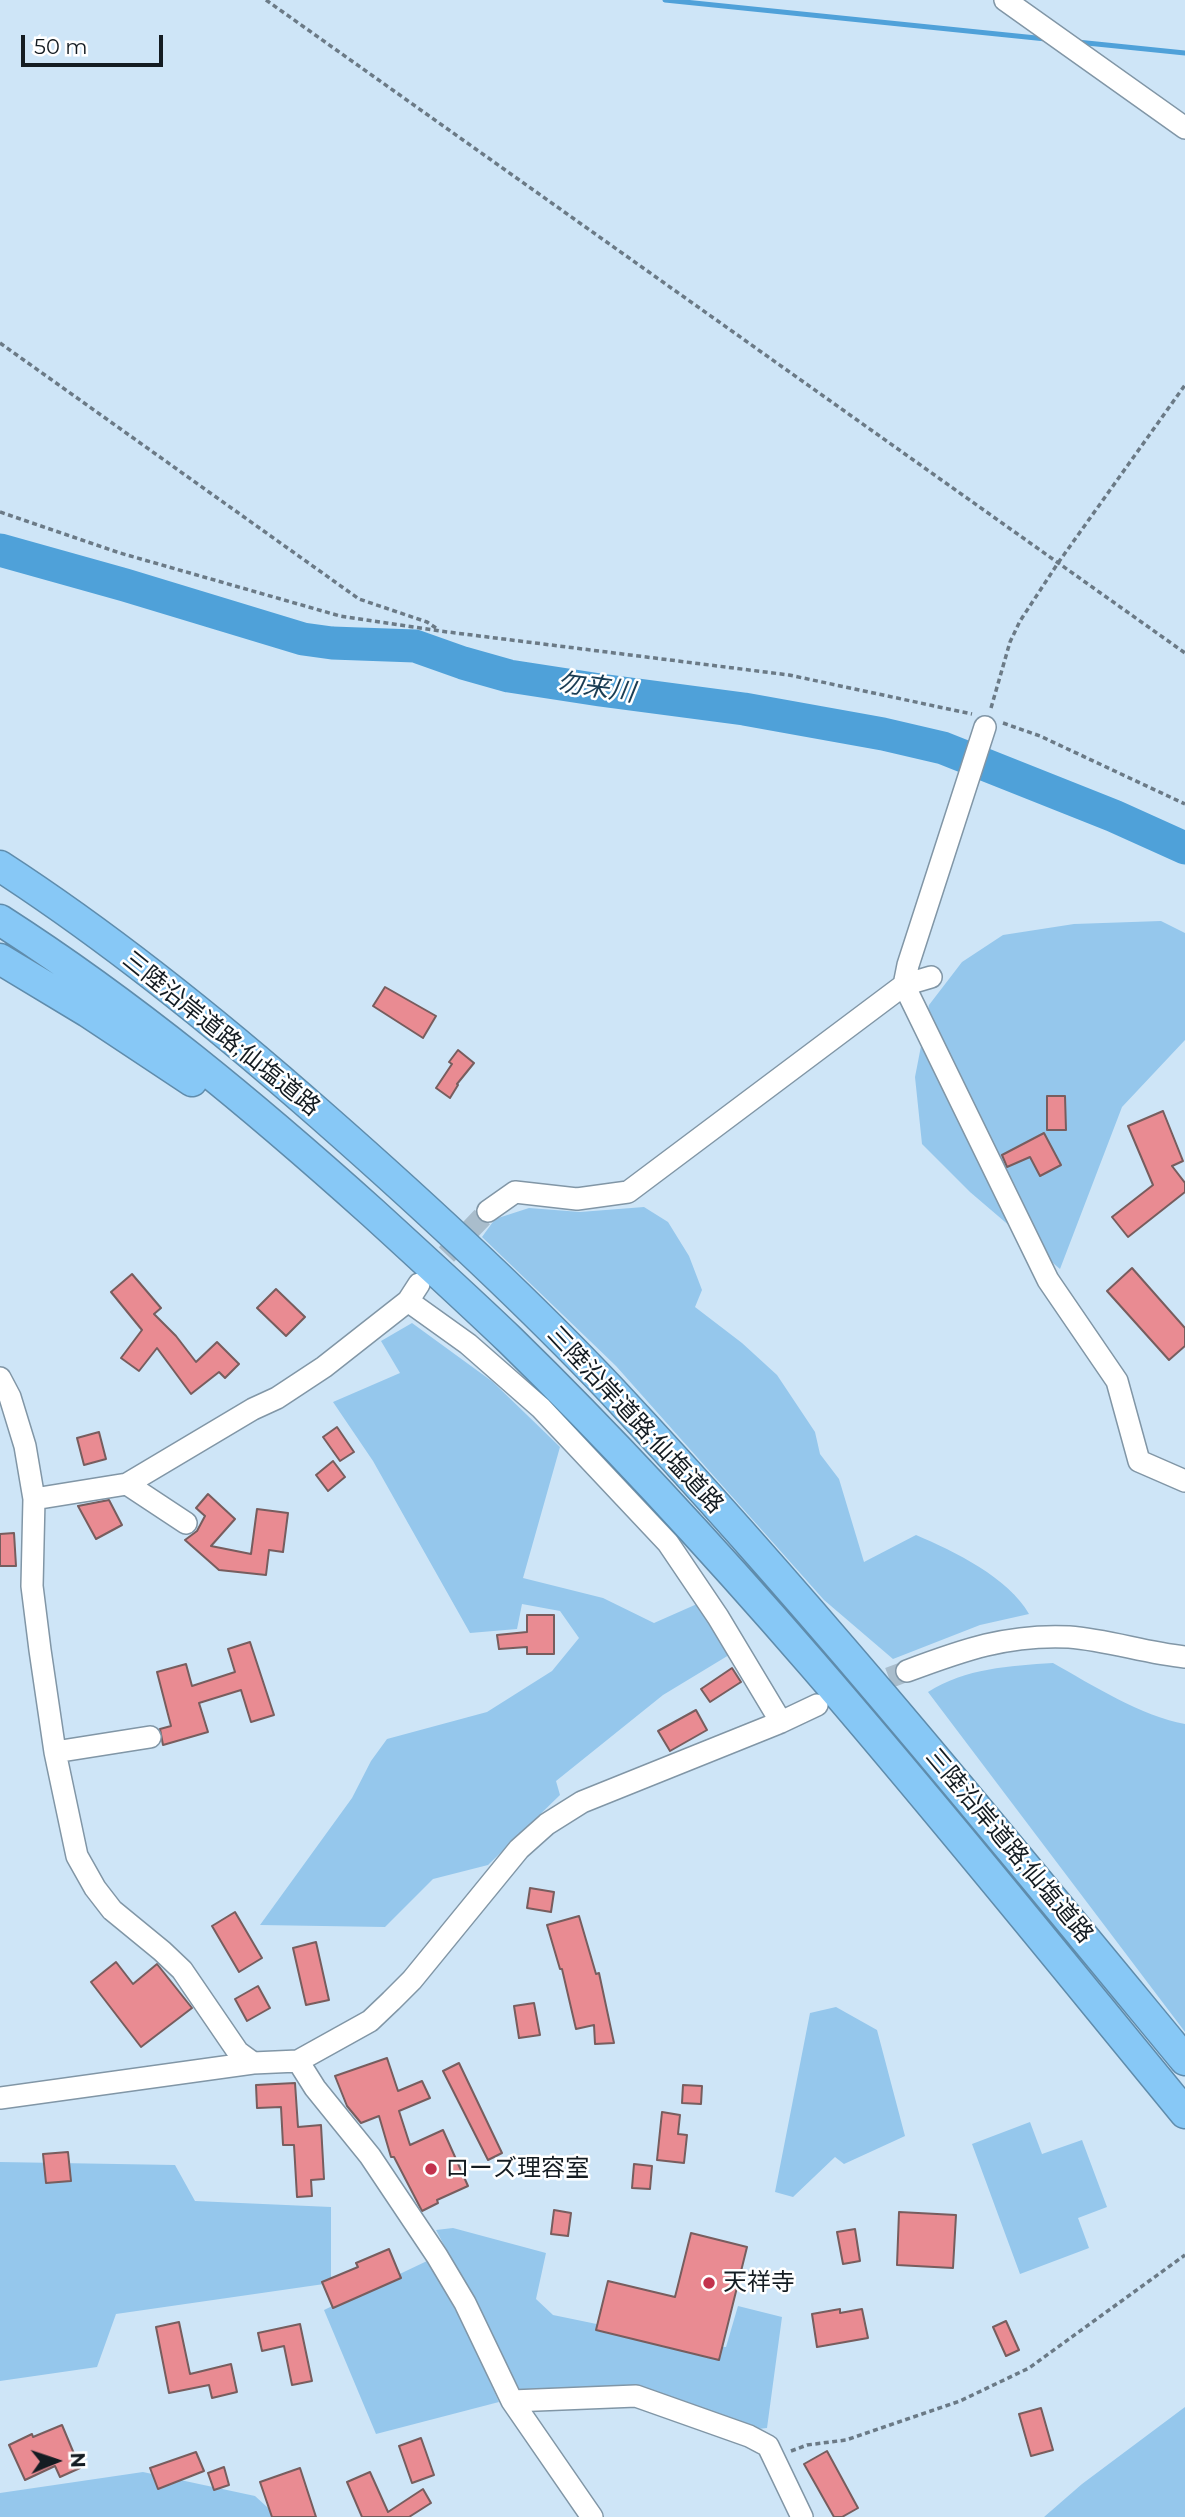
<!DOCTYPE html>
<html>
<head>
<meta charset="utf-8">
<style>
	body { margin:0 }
	#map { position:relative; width:1185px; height:2517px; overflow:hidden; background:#cee5f7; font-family:Montserrat,sans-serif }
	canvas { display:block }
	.north { position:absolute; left:21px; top:2426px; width:70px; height:70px; -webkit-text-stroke:5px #fff; paint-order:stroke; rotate:88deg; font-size:19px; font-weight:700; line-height:28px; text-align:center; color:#141c22 }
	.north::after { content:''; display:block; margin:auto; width:24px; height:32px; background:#141c22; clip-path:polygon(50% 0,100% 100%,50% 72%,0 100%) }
	.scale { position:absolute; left:21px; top:35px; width:142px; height:32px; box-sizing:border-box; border:4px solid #141c22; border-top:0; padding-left:9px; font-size:21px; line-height:24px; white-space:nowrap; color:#141c22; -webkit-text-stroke:5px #fff; paint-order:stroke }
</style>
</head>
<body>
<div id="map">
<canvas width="1185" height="2517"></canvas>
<div class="north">N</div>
<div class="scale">50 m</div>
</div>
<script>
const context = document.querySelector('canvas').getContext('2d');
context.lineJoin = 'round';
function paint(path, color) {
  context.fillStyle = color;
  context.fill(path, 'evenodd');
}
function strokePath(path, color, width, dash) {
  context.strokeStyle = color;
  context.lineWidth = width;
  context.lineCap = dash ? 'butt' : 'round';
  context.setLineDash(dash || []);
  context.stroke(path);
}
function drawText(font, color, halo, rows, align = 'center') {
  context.font = font + ' Montserrat,"Noto Sans JP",sans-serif';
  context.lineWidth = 5;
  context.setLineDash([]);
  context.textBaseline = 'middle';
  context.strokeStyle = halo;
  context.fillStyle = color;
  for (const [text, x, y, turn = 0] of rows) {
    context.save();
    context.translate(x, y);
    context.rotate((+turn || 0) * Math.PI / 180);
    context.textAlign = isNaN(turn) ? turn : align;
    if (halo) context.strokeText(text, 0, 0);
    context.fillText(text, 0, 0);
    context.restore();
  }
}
const green = new Path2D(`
	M 1161,921 L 1185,933 L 1185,1040 L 1122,1107 L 1060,1269 L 970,1192 L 922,1144 L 915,1077 L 929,1005 L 962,962 L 1003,935 L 1074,924 Z
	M 644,1207 L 668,1222 L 689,1256 L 702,1290 L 695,1307 L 742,1343 L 777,1375 L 815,1432 L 820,1454 L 839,1479 L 864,1562 L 916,1535 C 954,1551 1009,1578 1029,1614 L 980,1625 L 893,1659 L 824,1600 L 616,1366 L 482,1237 L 495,1219 L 529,1208 L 580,1212 Z
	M 412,1323 L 493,1382 L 560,1447 L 523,1578 L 603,1598 L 654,1623 L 697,1604 L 729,1655 L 663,1695 L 556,1781 L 560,1795 L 488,1865 L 433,1879 L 385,1927 L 260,1925 L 352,1798 L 371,1761 L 387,1739 L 487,1712 L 552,1671 L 579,1638 L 560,1611 L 522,1604 L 517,1629 L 470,1633 L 373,1461 L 333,1402 L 400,1373 L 381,1341 Z
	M 1053,1663 C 1092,1685 1141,1716 1185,1724 L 1185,2032 L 928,1692 C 966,1668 1009,1666 1053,1663 Z
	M 836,2007 L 877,2030 L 905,2136 L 844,2164 L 835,2157 L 793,2197 L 775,2192 L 810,2013 Z
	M 1030,2122 L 1042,2154 L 1082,2140 L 1107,2207 L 1078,2218 L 1089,2248 L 1020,2274 L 972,2144 Z
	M 0,2162 L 175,2165 L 195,2201 L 331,2207 L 331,2283 L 116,2314 L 97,2367 L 0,2381 Z
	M 453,2228 L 546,2253 L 536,2299 L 553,2315 L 616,2328 L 669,2344 L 726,2347 L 738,2306 L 782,2317 L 767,2428 L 758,2429 L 651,2390 L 522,2394 L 436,2230 Z
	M 427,2261 L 463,2323 L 499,2402 L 376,2434 L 324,2310 Z
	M 1185,2407 L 1185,2517 L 1044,2517 L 1082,2484 Z
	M 143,2472 L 255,2496 L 278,2517 L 0,2517 L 0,2493 Z`);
const stream = new Path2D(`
	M 665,0 L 1046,39
	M 1077,42 L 1185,53`);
const river = new Path2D(`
	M 0,550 L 125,585 L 303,639 L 332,643 L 415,646 L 463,663 L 509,676 L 600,690 L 744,709 L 883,734 L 943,748 L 1114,816 L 1185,848`);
const building = new Path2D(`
	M 385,987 L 436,1016 L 423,1038 L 373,1006 Z
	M 458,1050 L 474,1063 L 457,1084 L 458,1085 L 450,1098 L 436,1088 L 452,1064 L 449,1062 Z
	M 1047,1096 L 1065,1096 L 1066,1130 L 1047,1130 Z
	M 1163,1111 L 1183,1161 L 1172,1166 L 1185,1183 L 1185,1192 L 1128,1237 L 1112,1217 L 1153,1185 L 1128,1126 Z
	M 1044,1133 L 1061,1165 L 1040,1176 L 1030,1157 L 1007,1167 L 1002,1155 Z
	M 1132,1268 L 1185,1328 L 1185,1346 L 1169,1360 L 1107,1291 Z
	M 132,1274 L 161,1308 L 154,1314 L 176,1336 L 196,1362 L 217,1342 L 239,1364 L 225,1378 L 219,1372 L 191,1394 L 157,1348 L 139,1371 L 121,1358 L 142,1330 L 111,1292 Z
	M 276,1289 L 305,1317 L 286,1336 L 257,1308 Z
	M 337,1427 L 354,1452 L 340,1461 L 323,1437 Z
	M 99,1432 L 106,1459 L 84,1465 L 77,1438 Z
	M 333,1461 L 345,1477 L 328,1491 L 316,1475 Z
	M 208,1494 L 235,1519 L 211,1546 L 251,1554 L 257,1509 L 288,1513 L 283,1552 L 269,1550 L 266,1575 L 219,1570 L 185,1540 L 197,1531 L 205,1516 L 196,1508 Z
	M 109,1500 L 122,1525 L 96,1539 L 78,1506 Z
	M 14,1533 L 16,1566 L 0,1566 L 0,1534 Z
	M 527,1615 L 554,1615 L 554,1654 L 527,1654 L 527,1647 L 499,1649 L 497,1635 L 527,1632 Z
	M 250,1642 L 274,1715 L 251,1722 L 241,1690 L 199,1703 L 208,1732 L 163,1745 L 160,1729 L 171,1726 L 157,1672 L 186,1664 L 192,1686 L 235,1672 L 228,1649 Z
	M 732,1668 L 741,1682 L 710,1702 L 701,1689 Z
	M 696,1710 L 707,1730 L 670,1751 L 658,1731 Z
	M 530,1888 L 554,1892 L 551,1912 L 527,1908 Z
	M 235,1912 L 262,1958 L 239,1972 L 212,1926 Z
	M 579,1916 L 596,1974 L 599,1973 L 614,2043 L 595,2044 L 594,2025 L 576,2029 L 562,1969 L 560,1969 L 547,1925 Z
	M 316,1942 L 329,2000 L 306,2005 L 293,1948 Z
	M 116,1962 L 133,1984 L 157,1964 L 192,2008 L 141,2047 L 91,1982 Z
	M 258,1986 L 270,2008 L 247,2021 L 235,1999 Z
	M 534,2003 L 540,2035 L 519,2038 L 514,2006 Z
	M 387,2058 L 398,2091 L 422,2081 L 430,2098 L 399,2111 L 410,2145 L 443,2130 L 468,2186 L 437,2200 L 438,2203 L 422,2211 L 394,2157 L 391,2157 L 379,2116 L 361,2123 L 347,2106 L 335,2076 Z
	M 459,2063 L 502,2153 L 488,2160 L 443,2071 Z
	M 295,2083 L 298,2127 L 321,2125 L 324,2179 L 311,2180 L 312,2196 L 297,2197 L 294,2145 L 283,2145 L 281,2107 L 257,2108 L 256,2085 Z
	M 683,2085 L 702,2086 L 701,2104 L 682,2103 Z
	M 662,2112 L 680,2115 L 678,2134 L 687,2135 L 684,2163 L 657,2160 Z
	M 68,2152 L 71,2181 L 46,2183 L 43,2154 Z
	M 634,2164 L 652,2166 L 650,2189 L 632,2188 Z
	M 554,2210 L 571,2213 L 568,2236 L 551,2234 Z
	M 899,2212 L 956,2215 L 953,2268 L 897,2265 Z
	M 855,2229 L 860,2261 L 843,2264 L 837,2232 Z
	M 691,2233 L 747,2247 L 719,2360 L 596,2330 L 608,2281 L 675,2297 Z
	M 389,2249 L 401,2278 L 333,2308 L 322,2282 L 358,2267 L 356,2263 Z
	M 840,2309 L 840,2313 L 862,2309 L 868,2338 L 817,2347 L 812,2314 Z
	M 1006,2321 L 1019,2350 L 1006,2356 L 993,2327 Z
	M 179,2322 L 190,2374 L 231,2364 L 237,2392 L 212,2398 L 209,2385 L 169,2393 L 156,2327 Z
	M 300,2324 L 312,2381 L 292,2385 L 284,2346 L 262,2351 L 258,2333 Z
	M 1041,2408 L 1053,2450 L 1031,2456 L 1019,2414 Z
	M 62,2425 L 80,2468 L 60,2477 L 55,2466 L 25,2480 L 9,2445 L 32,2434 L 33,2437 Z
	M 421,2438 L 434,2475 L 412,2483 L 399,2446 Z
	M 827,2451 L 858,2508 L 842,2517 L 834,2517 L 804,2464 Z
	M 196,2452 L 204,2471 L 158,2489 L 150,2468 Z
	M 224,2467 L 229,2485 L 214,2490 L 208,2473 Z
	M 300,2468 L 316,2517 L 272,2517 L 260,2482 Z
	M 370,2472 L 388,2512 L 423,2489 L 431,2503 L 409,2517 L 362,2517 L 347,2482 Z`);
const minorTunnel = new Path2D(`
	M 425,1277 L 488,1211
	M 860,1689 L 907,1671`);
const path = new Path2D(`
	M 266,0 L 1185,653
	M 0,343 L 359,599 L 427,622 L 439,630
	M 0,512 L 120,553 L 340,616 L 440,631 L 789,675 L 972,714
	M 991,708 L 1010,642 L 1020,621 L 1058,563 L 1185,385
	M 1003,723 L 1040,736 L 1185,804
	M 791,2451 L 807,2445 L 846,2440 L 960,2401 L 1029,2368 L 1185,2255`);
const minor = new Path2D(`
	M 1005,0 L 1185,128
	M 985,727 L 908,965 L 904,985 L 1048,1280 L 1117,1381 L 1139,1461 L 1185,1481
	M 488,1211 L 515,1192 L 577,1199 L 628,1192 L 904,985 L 931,977
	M 408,1301 L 468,1344 L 541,1408 L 668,1543 L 718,1617 L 781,1722
	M 0,1378 L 10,1397 L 25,1446 L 34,1499 L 32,1586 L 40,1650 L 55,1752 L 77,1856 L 95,1888 L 112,1910 L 162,1951 L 182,1970 L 238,2052 L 253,2063
	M 127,1484 L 186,1523
	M 34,1499 L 127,1484 L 253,1409 L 277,1398 L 324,1367 L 408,1301 L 419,1284
	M 907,1671 C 963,1650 1008,1634 1069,1637 C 1108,1640 1146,1653 1185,1657
	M 55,1752 L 150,1737
	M 298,2061 L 315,2088 L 370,2156 L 437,2256 L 465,2303 L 512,2401 L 592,2517
	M 0,2098 L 253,2063 L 298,2061 L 370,2021 L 391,2001 L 412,1980 L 519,1849 L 547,1824 L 582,1802 L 781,1722 L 817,1705
	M 512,2401 L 636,2396 L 749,2436 L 768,2446 L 802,2517`);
const highway = new Path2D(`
	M 0,866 C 114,940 220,1026 322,1116 C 421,1203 520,1294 611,1390 C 812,1605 998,1833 1185,2060
	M 0,920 C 134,1006 255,1107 373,1213 C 419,1255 465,1297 510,1340 C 755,1579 968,1849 1185,2113
	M 0,959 L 88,1012 L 192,1081`);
const markers = [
	[431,2169,7,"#c3324d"],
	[709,2283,7,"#c3324d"]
];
const streetNames = [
	["三陸沿岸道路;仙塩道路",221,1034,39],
	["三陸沿岸道路;仙塩道路",635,1420,47],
	["三陸沿岸道路;仙塩道路",1009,1846,50]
];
const poiNames = [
	["ローズ理容室",445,2169],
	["天祥寺",723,2283]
];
const waterNames = [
	["勿来川",596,688,8]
];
paint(green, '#95c7ec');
strokePath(stream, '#4fa1d9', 5);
strokePath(river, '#4fa1d9', 33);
paint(building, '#e98b92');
strokePath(building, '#775d5e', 2);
strokePath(minorTunnel, '#a9bdcc', 21, [21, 10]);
strokePath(minor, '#8196a6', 24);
strokePath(highway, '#5f8cac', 33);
strokePath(path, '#6b7a86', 3.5, [5, 3.5]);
strokePath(minor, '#fff', 21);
strokePath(highway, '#87c8f6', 30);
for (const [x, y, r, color] of markers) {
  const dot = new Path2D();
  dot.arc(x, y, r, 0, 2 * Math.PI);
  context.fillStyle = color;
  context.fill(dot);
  strokePath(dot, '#fff', 2.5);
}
drawText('24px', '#141c22', '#fff', streetNames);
drawText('24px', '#141c22', '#fff', poiNames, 'left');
drawText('italic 26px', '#1a3d54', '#fff', waterNames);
</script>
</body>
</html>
